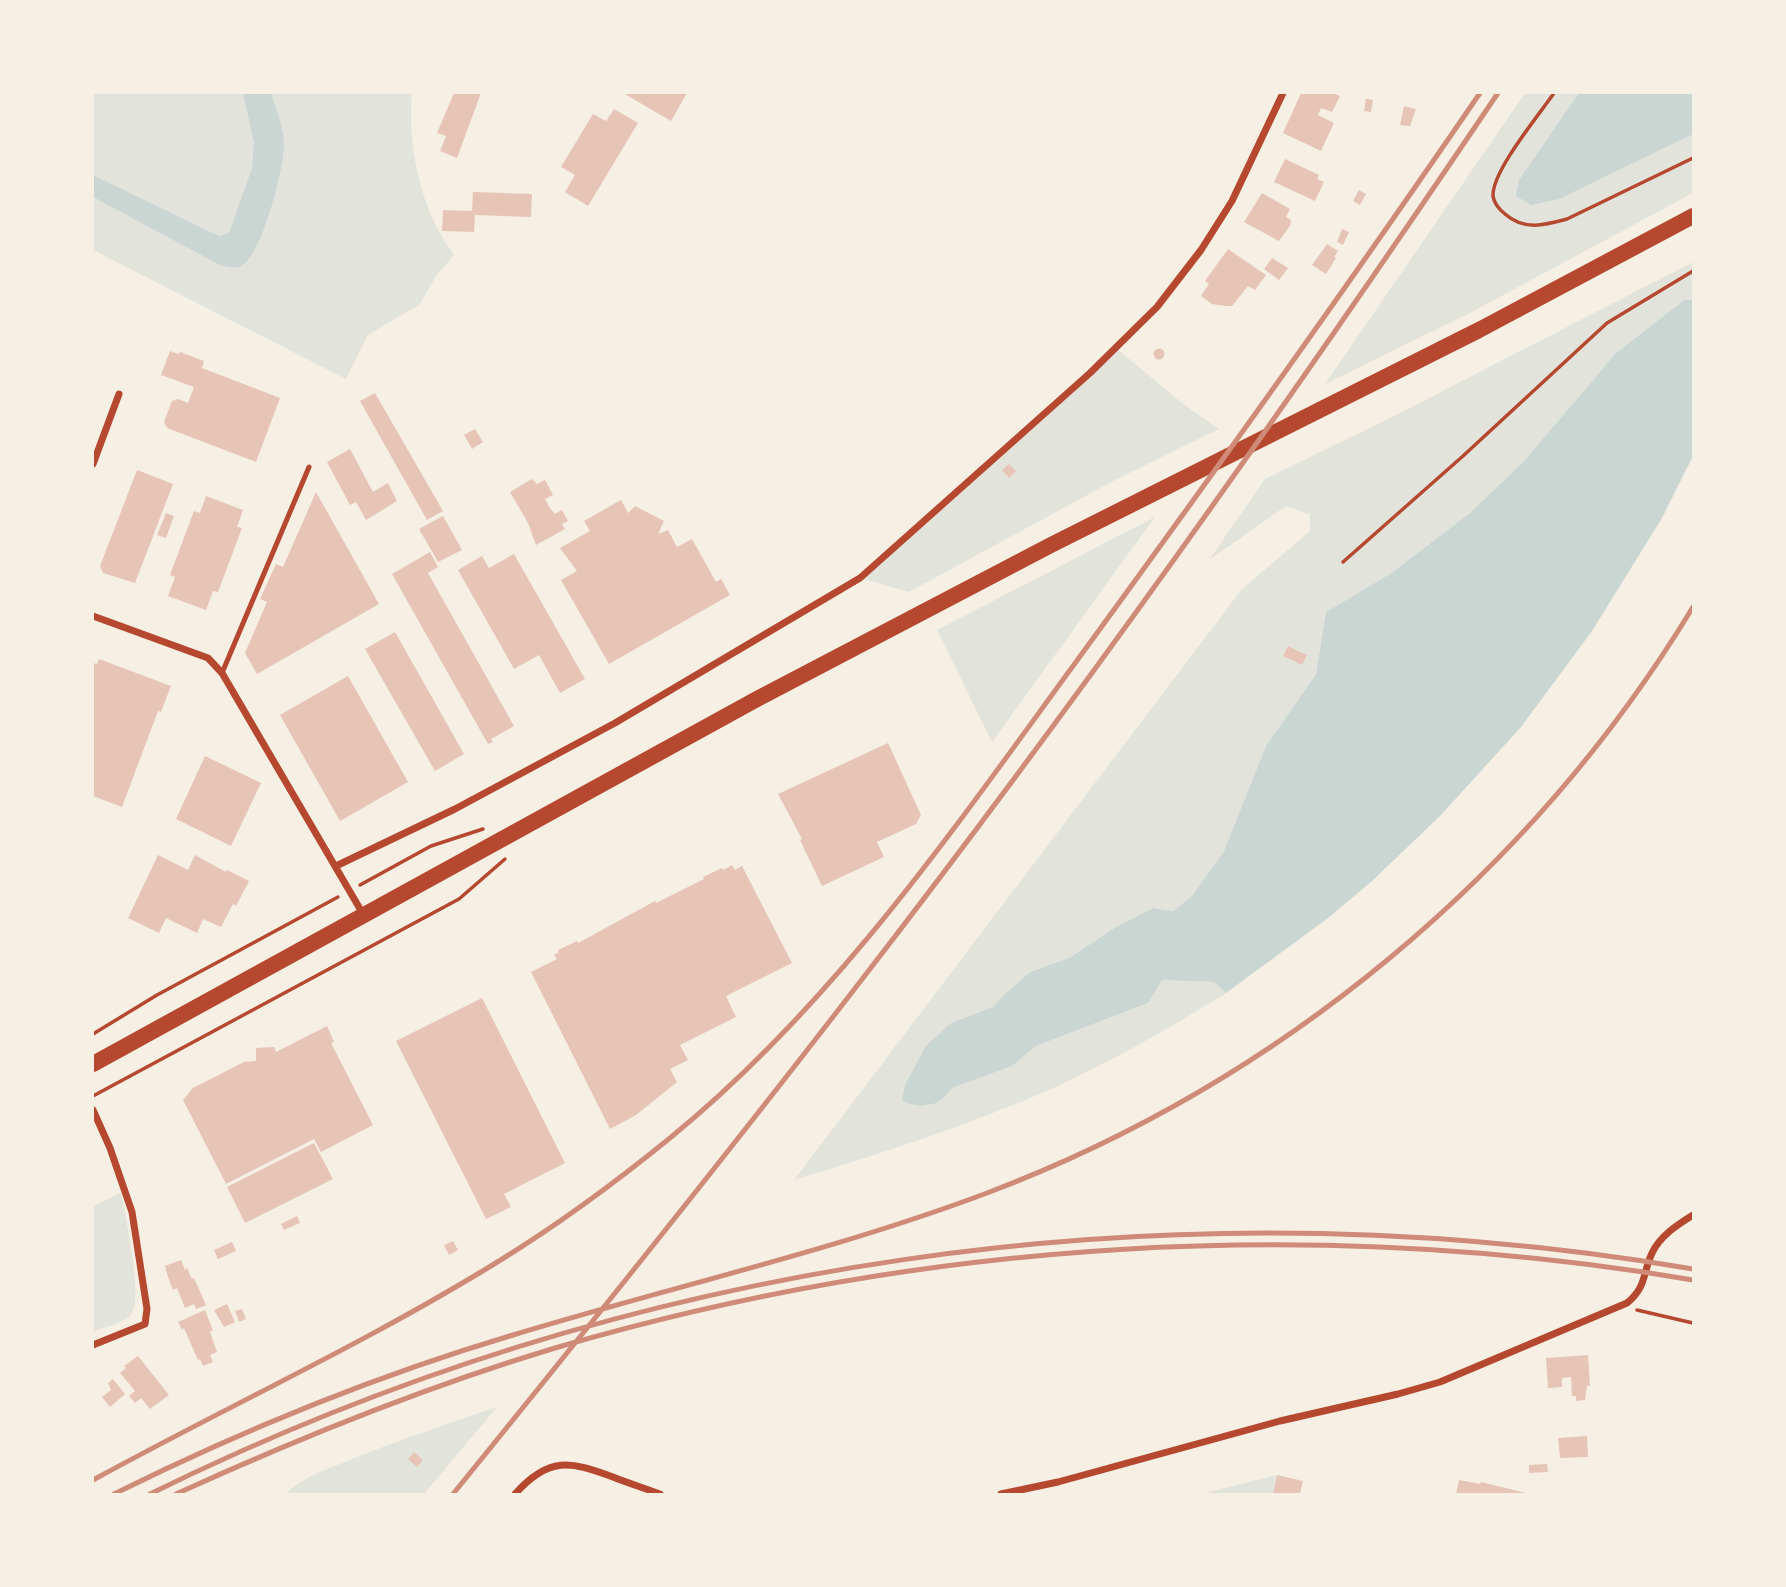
<!DOCTYPE html>
<html>
<head>
<meta charset="utf-8">
<style>
	body { margin:0 }
	#map { position:relative; width:1786px; height:1587px; overflow:hidden; background:#f6efe4; font-family:Manrope,sans-serif }
	canvas { display:block }
	.frame { position:absolute; inset:0; border:94px solid #f6efe4; pointer-events:none }
</style>
</head>
<body>
<div id="map">
<canvas width="1786" height="1587"></canvas>
<div class="frame"></div>
</div>
<script>
const context = document.querySelector('canvas').getContext('2d');
context.lineJoin = 'round';
function paint(path, color) {
  context.fillStyle = color;
  context.fill(path, 'evenodd');
}
function strokePath(path, color, width, dash) {
  context.strokeStyle = color;
  context.lineWidth = width;
  context.lineCap = dash ? 'butt' : 'round';
  context.setLineDash(dash || []);
  context.stroke(path);
}
const green = new Path2D(`
	M 93,93 L 412,93 C 407,147 421,211 454,255 L 436,276 L 420,304 L 368,335 L 346,379 L 93,250 Z
	M 1525,93 L 1693,93 L 1693,193 L 1470,313 L 1325,384 Z
	M 1693,262 L 1693,300 L 1684,300 L 1616,353 L 1524,461 L 1470,513 L 1390,574 L 1326,612 L 1316,674 L 1266,746 L 1224,851 L 1192,896 L 1173,911 L 1153,908 L 1116,927 L 1069,958 L 1030,972 L 1005,994 L 993,1007 L 951,1023 L 926,1107 L 947,1097 L 952,1088 L 1012,1066 L 1036,1046 L 1148,1003 L 1162,980 L 1214,982 L 1226,993 C 1169,1029 1110,1062 1049,1090 C 966,1126 880,1154 794,1180 L 1242,589 L 1310,531 L 1310,515 L 1286,506 L 1209,560 L 1265,479 L 1396,415 Z
	M 1116,348 L 1182,403 L 1219,429 L 1115,480 L 909,592 L 860,578 Z
	M 1155,517 L 992,742 L 937,630 Z
	M 121,1193 C 125,1213 143,1298 132,1313 C 125,1323 104,1327 93,1332 L 93,1206 Z
	M 497,1407 L 424,1494 L 285,1494 C 304,1476 328,1469 352,1459 C 400,1440 448,1423 497,1407 Z
	M 1277,1475 L 1273,1494 L 1201,1494 Z`);
const water = new Path2D(`
	M 243,93 L 271,93 C 276,109 284,128 284,145 C 284,168 262,256 241,266 C 234,269 228,267 220,265 L 93,197 L 93,175 L 212,233 L 220,236 L 229,233 L 252,168 L 254,142 Z
	M 1579,93 L 1693,93 L 1693,134 L 1559,199 L 1531,205 L 1516,196 L 1519,180 Z
	M 1684,300 L 1693,300 L 1693,456 L 1662,518 L 1592,631 L 1521,727 L 1440,816 L 1372,881 L 1328,918 L 1226,993 L 1214,982 L 1162,980 L 1148,1003 L 1036,1046 L 1012,1066 L 952,1088 C 942,1107 919,1110 902,1100 L 905,1085 L 926,1046 L 951,1023 L 993,1007 L 1005,994 L 1030,972 L 1069,958 L 1116,927 L 1153,908 L 1173,911 L 1192,896 L 1224,851 L 1266,746 L 1316,674 L 1326,612 L 1390,574 L 1470,513 L 1524,461 L 1616,353 Z`);
const building = new Path2D(`
	M 454,93 L 481,93 L 457,158 L 440,151 L 446,136 L 437,133 Z
	M 623,93 L 687,93 L 671,121 Z
	M 1301,93 L 1333,93 L 1340,96 L 1332,112 L 1321,108 L 1318,115 L 1334,123 L 1321,151 L 1283,133 Z
	M 1366,99 L 1373,100 L 1371,112 L 1364,111 Z
	M 1404,106 L 1416,109 L 1410,126 L 1400,125 Z
	M 614,109 L 638,123 L 588,206 L 565,192 L 575,175 L 561,167 L 593,114 L 606,121 Z
	M 1285,159 L 1319,175 L 1317,179 L 1324,182 L 1315,201 L 1274,182 Z
	M 1359,190 L 1366,194 L 1360,205 L 1353,201 Z
	M 473,192 L 532,194 L 531,217 L 475,215 L 474,232 L 442,231 L 443,210 L 472,211 Z
	M 1262,193 L 1290,209 L 1286,217 L 1291,220 L 1290,226 L 1279,241 L 1244,222 Z
	M 1342,229 L 1349,232 L 1343,245 L 1337,242 Z
	M 1327,244 L 1338,251 L 1334,257 L 1336,258 L 1326,274 L 1312,265 Z
	M 1228,249 L 1266,275 L 1255,290 L 1248,286 L 1232,306 L 1225,306 L 1212,304 L 1201,296 L 1209,284 L 1205,281 Z
	M 1272,258 L 1288,268 L 1279,280 L 1264,269 Z
	M1153.5 354a5.5 5.5 0 1 1 11 0a5.5 5.5 0 1 1-11 0Z
	M 170,351 L 178,354 L 180,352 L 204,361 L 202,368 L 280,398 L 256,462 L 167,428 L 164,422 L 172,401 L 178,399 L 188,403 L 194,387 L 161,375 Z
	M 375,393 L 443,511 L 427,520 L 360,401 Z
	M 475,429 L 483,442 L 472,449 L 464,435 Z
	M 350,449 L 373,492 L 388,483 L 397,501 L 366,520 L 356,502 L 350,505 L 327,462 Z
	M 1009,464 L 1016,471 L 1009,478 L 1002,470 Z
	M 137,470 L 173,484 L 135,583 L 103,573 L 100,566 Z
	M 532,479 L 537,484 L 545,480 L 553,495 L 545,499 L 550,508 L 555,514 L 562,510 L 568,521 L 562,524 L 565,529 L 536,545 L 528,523 L 510,492 Z
	M 316,492 L 379,604 L 257,674 L 245,653 L 267,602 L 260,599 L 276,564 L 283,567 Z
	M 206,496 L 243,510 L 237,527 L 242,528 L 218,592 L 213,591 L 206,610 L 168,596 L 175,577 L 170,575 L 194,511 L 200,513 Z
	M 621,500 L 628,513 L 635,506 L 664,521 L 658,534 L 668,530 L 677,547 L 692,539 L 716,582 L 721,579 L 730,595 L 609,664 L 561,580 L 577,571 L 560,548 L 590,531 L 584,521 Z
	M 166,513 L 174,516 L 166,538 L 157,535 Z
	M 443,516 L 462,550 L 438,562 L 419,529 Z
	M 430,552 L 438,567 L 428,573 L 514,726 L 491,739 L 493,742 L 488,744 L 392,574 Z
	M 514,554 L 585,679 L 560,693 L 539,655 L 514,669 L 458,570 L 482,556 L 489,568 Z
	M 395,632 L 464,754 L 435,771 L 365,649 Z
	M 1288,646 L 1307,655 L 1302,665 L 1283,656 Z
	M 99,659 L 171,686 L 161,712 L 158,711 L 122,807 L 93,796 L 93,663 L 97,664 Z
	M 348,676 L 408,782 L 340,821 L 280,715 Z
	M 888,743 L 921,815 L 916,824 L 877,842 L 884,857 L 822,886 L 800,840 L 802,839 L 778,794 Z
	M 205,756 L 261,783 L 231,846 L 176,819 Z
	M 158,855 L 188,870 L 195,855 L 226,872 L 227,870 L 249,881 L 236,906 L 233,904 L 221,927 L 203,919 L 197,933 L 166,918 L 159,933 L 128,918 Z
	M 732,865 L 735,870 L 742,866 L 792,963 L 726,996 L 736,1017 L 680,1045 L 688,1060 L 670,1069 L 677,1082 L 636,1115 L 610,1129 L 531,972 L 557,959 L 554,955 L 559,952 L 558,950 L 577,941 L 578,943 L 655,901 L 656,903 L 704,879 L 703,877 L 722,868 L 723,870 Z
	M 482,998 L 565,1163 L 504,1194 L 511,1207 L 486,1219 L 396,1041 Z
	M 327,1026 L 334,1042 L 331,1043 L 373,1125 L 321,1152 L 314,1139 L 226,1184 L 183,1100 L 193,1088 L 244,1062 L 256,1061 L 256,1048 L 274,1047 L 276,1052 Z
	M 314,1143 L 333,1179 L 245,1223 L 227,1187 Z
	M 297,1216 L 300,1223 L 284,1230 L 281,1224 Z
	M 453,1241 L 458,1250 L 449,1255 L 444,1245 Z
	M 232,1242 L 236,1251 L 218,1259 L 214,1250 Z
	M 181,1260 L 185,1270 L 187,1268 L 192,1279 L 194,1278 L 206,1305 L 196,1309 L 194,1304 L 185,1308 L 177,1288 L 173,1290 L 168,1277 L 165,1266 Z
	M 227,1304 L 235,1322 L 224,1327 L 214,1310 Z
	M 242,1309 L 246,1319 L 239,1322 L 235,1311 Z
	M 205,1310 L 213,1330 L 210,1332 L 217,1352 L 210,1355 L 213,1362 L 203,1366 L 200,1359 L 198,1360 L 184,1328 L 182,1330 L 178,1322 Z
	M 1588,1355 L 1590,1386 L 1587,1386 L 1585,1400 L 1576,1401 L 1576,1396 L 1572,1396 L 1571,1377 L 1562,1378 L 1562,1387 L 1548,1388 L 1546,1358 Z
	M 138,1356 L 169,1395 L 150,1409 L 141,1398 L 135,1403 L 129,1396 L 135,1391 L 120,1373 L 126,1368 L 124,1366 Z
	M 113,1379 L 125,1394 L 110,1407 L 102,1397 L 111,1390 L 108,1383 Z
	M 1587,1436 L 1588,1457 L 1560,1458 L 1558,1438 Z
	M 414,1452 L 423,1460 L 417,1467 L 408,1459 Z
	M 1547,1464 L 1548,1472 L 1529,1473 L 1529,1465 Z
	M 1277,1475 L 1303,1481 L 1300,1494 L 1273,1494 Z
	M 1459,1480 L 1480,1484 L 1481,1482 L 1530,1494 L 1456,1494 Z`);
const path = new Path2D(`
	M 1554,93 C 1539,115 1492,171 1493,196 C 1494,203 1500,210 1505,214 C 1524,231 1545,225 1567,219 L 1693,158
	M 1343,562 L 1463,456 L 1607,323 L 1693,271
	M 360,885 L 431,846 L 483,829
	M 93,1034 L 157,995 L 338,897
	M 93,1096 L 459,899 L 505,859
	M 1637,1310 L 1693,1323`);
const service = new Path2D(`
	M 222,673 L 309,467`);
const minor = new Path2D(`
	M 93,464 L 119,394
	M 93,616 L 208,658 L 222,673 L 363,914
	M 336,866 L 455,809 L 615,723 L 860,578 L 1090,373 L 1157,307 L 1201,250 L 1232,201 L 1283,93
	M 93,1110 L 110,1148 L 132,1212 L 147,1309 L 145,1324 L 93,1345
	M 515,1494 C 549,1456 570,1461 613,1477 C 628,1483 644,1488 660,1494
	M 1001,1494 L 1058,1482 L 1280,1421 L 1398,1394 L 1440,1382 L 1627,1303 C 1647,1286 1642,1275 1652,1253 C 1660,1236 1677,1225 1693,1215`);
const primary = new Path2D(`
	M 93,1064 L 757,699 L 1051,545 L 1479,330 L 1693,216`);
const rail = new Path2D(`
	M 93,1480 C 228,1406 368,1342 499,1261 C 559,1224 616,1182 670,1138 C 832,1006 951,833 1073,666 C 1211,477 1348,286 1480,93
	M 114,1494 C 243,1430 375,1376 513,1335 C 671,1287 833,1251 987,1193 C 1280,1082 1531,874 1693,607
	M 150,1494 C 628,1258 1168,1180 1693,1269
	M 176,1494 C 299,1438 425,1387 555,1348 C 924,1240 1314,1216 1693,1280
	M 453,1494 C 591,1324 729,1152 863,978 C 1085,691 1295,394 1498,93`);
paint(green, '#e2e4dc');
paint(water, '#c9d6d2');
paint(building, '#e6c5b7');
strokePath(path, '#b5482f', 3.5);
strokePath(service, '#b5482f', 5);
strokePath(minor, '#b5482f', 7);
strokePath(primary, '#b5482f', 16);
strokePath(rail, '#cf8b77', 5);
</script>
</body>
</html>
